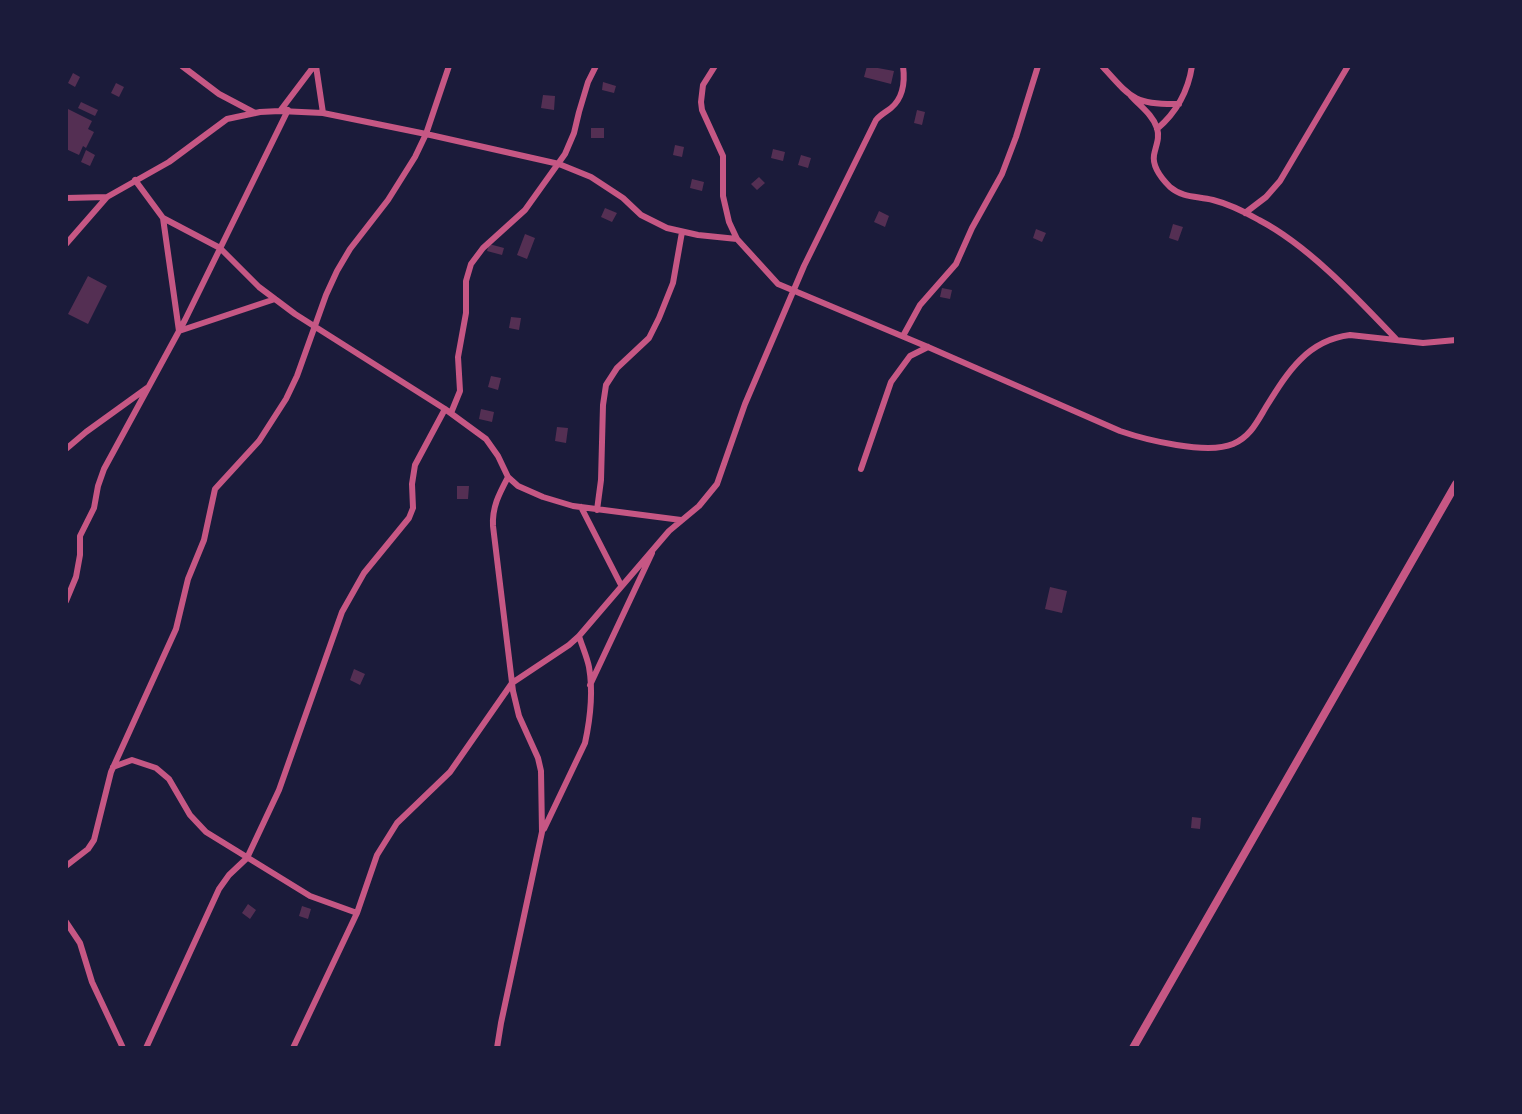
<!DOCTYPE html>
<html>
<head>
<meta charset="utf-8">
<style>
	body { margin:0 }
	#map { position:relative; width:1522px; height:1114px; overflow:hidden; background:#1b1b3a; font-family:Raleway,sans-serif }
	canvas { display:block }
	.frame { position:absolute; inset:0; border:68px solid #1b1b3a; pointer-events:none }
</style>
</head>
<body>
<div id="map">
<canvas width="1522" height="1114"></canvas>
<div class="frame"></div>
</div>
<script>
const context = document.querySelector('canvas').getContext('2d');
context.lineJoin = 'round';
function paint(path, color) {
  context.fillStyle = color;
  context.fill(path, 'evenodd');
}
function strokePath(path, color, width, dash) {
  context.strokeStyle = color;
  context.lineWidth = width;
  context.lineCap = dash ? 'butt' : 'round';
  context.setLineDash(dash || []);
  context.stroke(path);
}
const building = new Path2D(`
	M 867,66 L 894,71 L 891,84 L 864,77 Z
	M 73,73 L 80,77 L 75,87 L 68,83 Z
	M 603,82 L 616,86 L 614,93 L 602,90 Z
	M 116,83 L 124,87 L 119,97 L 111,93 Z
	M 543,95 L 555,96 L 554,110 L 541,108 Z
	M 81,102 L 98,110 L 95,116 L 78,108 Z
	M 66,108 L 92,121 L 88,129 L 94,132 L 86,148 L 83,146 L 79,155 L 66,149 Z
	M 917,110 L 925,112 L 922,125 L 914,123 Z
	M 591,128 L 604,128 L 604,138 L 591,138 Z
	M 675,145 L 684,147 L 682,157 L 673,155 Z
	M 773,149 L 785,152 L 783,161 L 771,158 Z
	M 86,150 L 95,155 L 90,166 L 81,162 Z
	M 801,155 L 811,158 L 808,168 L 798,165 Z
	M 759,177 L 765,183 L 757,190 L 751,184 Z
	M 692,179 L 704,182 L 702,191 L 690,188 Z
	M 605,208 L 617,213 L 612,222 L 601,217 Z
	M 879,211 L 889,216 L 885,227 L 874,222 Z
	M 1173,224 L 1183,227 L 1178,241 L 1169,238 Z
	M 1036,229 L 1046,233 L 1042,242 L 1033,238 Z
	M 525,234 L 535,238 L 527,259 L 517,255 Z
	M 489,244 L 504,248 L 502,255 L 487,251 Z
	M 88,276 L 107,286 L 88,324 L 68,314 Z
	M 942,288 L 952,290 L 950,299 L 940,297 Z
	M 511,317 L 521,318 L 519,330 L 509,328 Z
	M 491,376 L 501,378 L 498,390 L 488,387 Z
	M 481,409 L 494,412 L 492,422 L 479,419 Z
	M 557,427 L 568,428 L 566,443 L 555,441 Z
	M 457,486 L 469,486 L 468,499 L 457,499 Z
	M 1050,587 L 1067,591 L 1062,613 L 1045,609 Z
	M 354,669 L 365,674 L 360,685 L 350,680 Z
	M 1192,817 L 1201,818 L 1200,829 L 1191,828 Z
	M 248,904 L 256,910 L 250,919 L 242,913 Z
	M 302,906 L 311,909 L 308,919 L 299,916 Z`);
const minor = new Path2D(`
	M 182,66 L 219,94 L 255,113
	M 316,66 L 323,113
	M 715,66 L 703,85 L 701,102 L 702,110 L 723,156 L 723,196 L 729,222 L 737,239 L 778,284 L 928,347 L 1120,431 C 1146,440 1207,455 1233,444 C 1250,437 1257,422 1266,407 C 1287,373 1307,340 1350,335 L 1423,343 L 1456,340
	M 1102,66 C 1131,98 1134,105 1179,104
	M 1131,96 C 1140,106 1153,115 1157,128 C 1160,138 1156,145 1154,155 C 1152,167 1162,179 1170,187 C 1183,198 1197,196 1213,200 C 1229,204 1245,212 1259,220 C 1309,246 1358,299 1397,340
	M 280,111 L 314,66
	M 1157,129 C 1177,112 1188,92 1192,66
	M 135,180 L 163,218 L 220,248 L 259,287 L 295,314 L 445,409 L 486,439 L 498,456 L 508,477 L 518,486 L 543,497 L 573,506 L 681,520
	M 66,198 L 107,197
	M 1245,213 L 1266,197 L 1280,181 L 1348,66
	M 163,218 L 179,331 L 275,299
	M 66,244 L 107,197 L 169,162 L 227,119 L 260,112 L 280,111 L 323,113 L 426,134 L 559,164 L 591,177 L 623,198 L 641,215 L 667,228 L 698,235 L 737,239
	M 903,336 L 920,305 L 956,264 L 972,228 L 1002,174 L 1016,137 L 1038,66
	M 451,413 L 460,391 L 458,357 L 466,313 L 466,281 L 471,264 L 483,248 L 525,210 L 565,154 L 574,133 L 579,112 L 588,82 L 596,66
	M 66,449 L 86,432 L 147,388
	M 861,469 L 891,382 L 910,356 L 928,347
	M 581,507 L 621,585
	M 597,510 L 601,480 L 603,405 L 606,385 L 617,368 L 649,338 L 659,318 L 673,283 L 682,232
	M 66,601 L 76,577 L 80,555 L 80,536 L 94,508 L 98,486 L 104,469 L 185,320 L 288,110
	M 590,685 L 652,553
	M 113,767 L 132,760 L 156,768 L 169,779 L 190,815 L 206,832 L 310,896 L 357,913
	M 544,829 L 585,743 C 590,720 593,690 589,667 C 587,657 582,646 579,636
	M 66,866 L 88,849 L 94,840 L 111,772 L 176,629 L 188,579 L 204,540 L 215,489 L 259,441 L 286,399 L 297,376 L 326,295 L 337,271 L 350,249 L 388,200 L 415,157 L 426,134 L 449,66
	M 66,922 L 80,943 L 92,982 L 123,1048
	M 146,1048 L 219,889 L 229,875 L 247,858 L 279,790 L 342,612 L 364,573 L 409,518 L 413,508 L 412,484 L 415,465 L 445,409
	M 293,1048 L 357,913 L 377,855 L 397,823 L 450,772 L 512,683 L 569,645 L 579,636 L 669,531 L 699,506 L 717,484 L 745,404 L 804,266 L 876,120 C 880,115 886,112 891,108 C 903,98 905,81 903,66
	M 497,1048 L 501,1023 L 542,832 L 541,771 L 538,758 L 519,716 L 513,691 L 493,526 C 492,507 499,494 508,477`);
const tertiary = new Path2D(`
	M 1133,1048 L 1456,484`);
paint(building, '#542f53');
strokePath(minor, '#c65784', 6);
strokePath(tertiary, '#c65784', 8);
</script>
</body>
</html>
